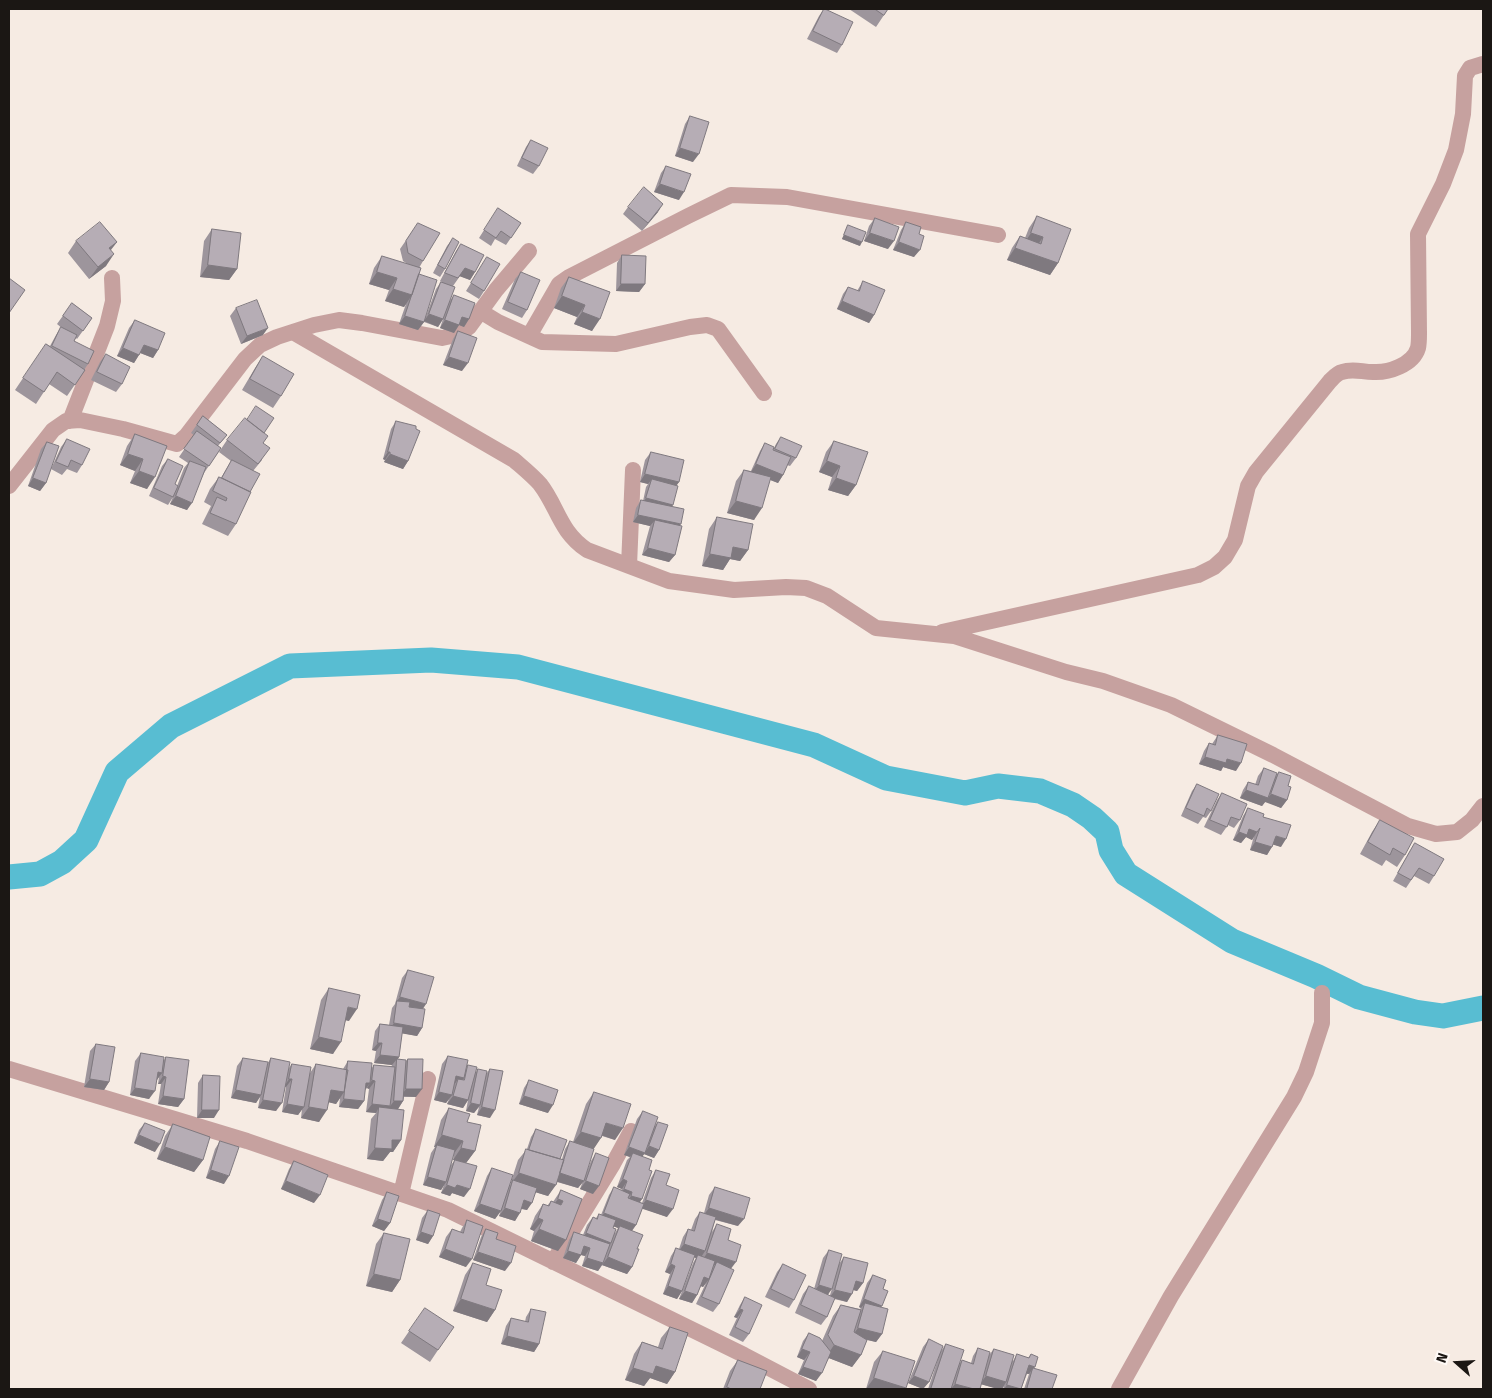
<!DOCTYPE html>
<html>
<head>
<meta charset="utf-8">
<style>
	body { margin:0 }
	#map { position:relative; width:1492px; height:1398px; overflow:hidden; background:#f6ebe3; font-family:"Fira Sans",sans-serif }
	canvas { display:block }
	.frame { position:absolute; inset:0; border:10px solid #1b1714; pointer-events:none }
	.north { position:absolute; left:1432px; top:1338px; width:50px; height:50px; -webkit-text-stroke:4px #fef9f6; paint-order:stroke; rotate:289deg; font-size:14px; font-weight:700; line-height:20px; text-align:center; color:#1b1714 }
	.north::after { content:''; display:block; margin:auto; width:18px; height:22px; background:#1b1714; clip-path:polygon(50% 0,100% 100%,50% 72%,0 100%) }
</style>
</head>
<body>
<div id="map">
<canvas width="1492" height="1398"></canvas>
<div class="frame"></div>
<div class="north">N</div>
</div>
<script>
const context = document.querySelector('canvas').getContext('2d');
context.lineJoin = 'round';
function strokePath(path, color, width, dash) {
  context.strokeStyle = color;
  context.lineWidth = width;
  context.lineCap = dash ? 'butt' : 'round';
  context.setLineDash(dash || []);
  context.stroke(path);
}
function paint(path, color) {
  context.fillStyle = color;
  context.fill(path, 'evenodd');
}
const river = new Path2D(`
	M 9,877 L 40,874 L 62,862 L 86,840 L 117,772 L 171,726 L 290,666 L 431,660 L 518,667 L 814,745 L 886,778 L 965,793 L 998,786 L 1040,791 L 1073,805 L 1092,818 L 1107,832 L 1111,850 L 1126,874 L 1232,941 L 1316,976 L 1359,997 L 1415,1012 L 1443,1016 L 1483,1008`);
const minor = new Path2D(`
	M 480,311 L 498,322 L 542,342 L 616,344 L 690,327 L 707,325 L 718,329 L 764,393
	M 293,332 L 514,460 C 522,467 532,475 540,484 C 558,507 559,531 587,550 L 669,581 L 734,590 L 786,587 L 806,588 L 827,596 L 876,628 L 954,636 L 1066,672 L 1103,681 L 1171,705 L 1273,755 L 1408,826 L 1436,834 L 1457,832 L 1472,820 L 1483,806
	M 529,336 L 559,284 L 569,277 L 688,216 L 731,195 L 787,197 L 998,235
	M 70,421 L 107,326 L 113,301 L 112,278
	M 9,486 L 53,430 L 66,421 L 80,420 L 123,429 L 177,444 L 186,436 L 245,359 L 260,345 L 277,337 L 314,325 L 339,320 L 362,323 L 442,338 L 451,336 L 462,332 L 469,327 L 496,290 L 529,251
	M 629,566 L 633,470
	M 942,632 L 1198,575 L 1214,567 L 1225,557 L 1235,540 L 1248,486 L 1256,472 L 1330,381 C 1333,378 1337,373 1342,372 C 1353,368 1362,372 1373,372 C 1388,373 1413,365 1418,348 C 1419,344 1419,338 1419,333 L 1418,234 L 1443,184 L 1456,150 L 1463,114 L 1465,76 L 1470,68 L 1483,64
	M 9,1069 L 247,1141 L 448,1210 L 744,1355 L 809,1389
	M 401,1194 L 428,1079
	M 553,1262 L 613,1164 L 631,1131
	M 1119,1389 L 1171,1296 L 1294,1097 L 1306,1072 L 1322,1023 L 1322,993`);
const wall = new Path2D(`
	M 824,9 L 842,45 L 837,53 L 807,39 L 819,16 Z
	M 849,9 L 888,9 L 876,27 Z
	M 690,116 L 693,162 L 675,156 L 685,124 Z
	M 531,140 L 539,166 L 533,174 L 517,166 L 526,147 Z
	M 666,166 L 679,200 L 654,192 L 661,173 Z
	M 628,207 L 658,212 L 642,231 L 623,214 Z
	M 498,208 L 521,223 L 506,245 L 495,239 L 491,246 L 479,238 Z
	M 1037,216 L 1058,263 L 1050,275 L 1007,260 L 1012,248 L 1020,236 L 1025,238 L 1029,228 Z
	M 875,218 L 888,249 L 864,241 L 869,226 Z
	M 906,222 L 919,234 L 914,257 L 893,250 L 901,230 Z
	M 418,223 L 423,261 L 419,268 L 419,274 L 426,316 L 436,289 L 441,282 L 442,282 L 440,281 L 456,251 L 461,244 L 475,272 L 470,280 L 460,276 L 453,286 L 449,302 L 454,295 L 469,319 L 464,327 L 459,325 L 454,333 L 440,328 L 443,319 L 438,327 L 424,322 L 418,330 L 399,324 L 406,304 L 404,307 L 385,301 L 389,290 L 369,284 L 374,268 L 382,256 L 409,265 L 403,261 L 400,249 Z
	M 848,225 L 860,246 L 842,239 L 846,229 Z
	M 212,229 L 237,269 L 229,280 L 200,277 L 204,241 Z
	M 453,238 L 445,269 L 440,277 L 433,273 L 447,246 Z
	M 76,241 L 117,242 L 111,250 L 106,266 L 89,279 L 68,253 Z
	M 622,255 L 645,284 L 639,292 L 616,291 L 617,263 Z
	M 487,257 L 484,291 L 479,299 L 466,291 Z
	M 521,272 L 527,310 L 522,318 L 502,309 L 515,279 Z
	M 569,277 L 610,292 L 592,331 L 574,324 L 577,317 L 554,308 L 561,288 Z
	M 863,281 L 874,315 L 869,323 L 837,309 L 843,294 L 848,287 L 857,291 Z
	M 72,303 L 92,318 L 77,339 L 76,338 L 74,341 L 88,364 L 84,370 L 85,370 L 67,396 L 49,384 L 36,404 L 15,390 L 46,344 L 50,346 L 56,335 L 61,327 L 63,329 L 57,324 Z
	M 236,308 L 263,335 L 241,344 L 230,316 Z
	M 135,320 L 158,350 L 153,358 L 140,353 L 134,363 L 117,356 L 129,328 Z
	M 458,331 L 462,371 L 443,365 L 453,339 Z
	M 106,354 L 122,384 L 116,392 L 91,380 L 100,362 Z
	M 263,356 L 281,396 L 273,408 L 242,390 L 255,368 Z
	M 203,416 L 227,435 L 218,446 L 221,448 L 204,473 L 187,510 L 170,504 L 173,497 L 168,505 L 149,496 L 162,466 L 168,459 L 175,484 L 177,486 L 184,468 L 188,463 L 179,457 L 194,435 L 191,433 Z
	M 396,421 L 408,461 L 403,469 L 384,462 L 385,460 L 383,459 L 391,429 Z
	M 264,433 L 262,460 L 253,471 L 250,492 L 236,524 L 228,536 L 202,524 L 211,506 L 204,502 L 210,489 L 219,477 L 221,478 L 231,461 L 219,452 L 227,440 Z
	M 135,434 L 167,446 L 147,489 L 130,483 L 135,471 L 120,465 L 127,446 Z
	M 781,437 L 796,458 L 790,466 L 787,465 L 783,475 L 778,483 L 770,480 L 754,520 L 727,513 L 736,481 L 744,470 L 751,471 L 760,451 L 765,443 L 773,450 L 776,444 Z
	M 67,439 L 82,465 L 77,473 L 67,469 L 62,475 L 51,469 L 61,447 Z
	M 834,441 L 856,485 L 848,496 L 828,490 L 832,477 L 819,472 L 826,452 Z
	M 47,442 L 46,483 L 40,491 L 28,486 L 41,449 Z
	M 651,452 L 679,482 L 676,486 L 672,507 L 679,526 L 675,555 L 669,562 L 642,555 L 650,526 L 633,522 L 636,508 L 641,500 L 643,501 L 646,487 L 648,484 L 640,482 L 645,460 Z
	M 717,517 L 748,550 L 740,561 L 730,559 L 723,570 L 702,566 L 709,529 Z
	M 1218,735 L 1236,771 L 1223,767 L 1221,771 L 1199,764 L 1204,751 L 1209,743 L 1212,744 Z
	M 1264,768 L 1275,777 L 1279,772 L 1288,786 L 1287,800 L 1281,808 L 1266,801 L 1262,806 L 1240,798 L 1243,790 L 1248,782 L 1255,785 L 1258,776 Z
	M 1197,784 L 1211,811 L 1206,818 L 1203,817 L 1198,824 L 1181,816 L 1192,791 Z
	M 1222,793 L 1240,820 L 1234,828 L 1228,825 L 1221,835 L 1204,827 L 1217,800 Z
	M 1248,808 L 1263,817 L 1281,847 L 1273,844 L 1267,855 L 1250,850 L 1254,836 L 1252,840 L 1246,837 L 1241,843 L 1233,840 L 1243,816 Z
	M 1380,820 L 1405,855 L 1397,867 L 1386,860 L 1382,866 L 1360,854 L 1372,832 Z
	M 1415,843 L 1434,876 L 1429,884 L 1414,876 L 1406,888 L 1393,881 L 1410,851 Z
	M 408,970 L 423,1009 L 422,1028 L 417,1036 L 402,1033 L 399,1057 L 398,1059 L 406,1061 L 408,1059 L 416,1097 L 404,1097 L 403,1101 L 398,1109 L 401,1140 L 393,1152 L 390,1152 L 383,1161 L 367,1159 L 371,1119 L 376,1113 L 366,1112 L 369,1089 L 367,1088 L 365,1090 L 364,1101 L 358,1109 L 339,1107 L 340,1098 L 336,1104 L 329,1102 L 319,1122 L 301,1118 L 302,1109 L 298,1115 L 282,1112 L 286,1087 L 285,1087 L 276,1111 L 258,1108 L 260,1097 L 256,1103 L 231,1098 L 237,1066 L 243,1058 L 267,1064 L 271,1058 L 288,1069 L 292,1064 L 310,1073 L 316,1064 L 343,1069 L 348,1061 L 371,1069 L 374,1065 L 391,1067 L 392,1065 L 374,1063 L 376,1051 L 372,1050 L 375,1031 L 380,1024 L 389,1025 L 392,1008 L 395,1004 L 402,978 Z
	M 329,988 L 349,1021 L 346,1020 L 333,1054 L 310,1049 L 321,1000 Z
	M 96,1044 L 109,1082 L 104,1090 L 84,1087 L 90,1051 Z
	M 141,1053 L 164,1060 L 166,1057 L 184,1099 L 178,1107 L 158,1104 L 161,1084 L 158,1084 L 159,1077 L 157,1080 L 149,1099 L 130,1095 L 135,1061 Z
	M 448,1056 L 466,1069 L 468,1065 L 476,1072 L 478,1069 L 486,1074 L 490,1069 L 490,1118 L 477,1115 L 479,1107 L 474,1113 L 466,1111 L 468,1100 L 463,1108 L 447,1104 L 449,1099 L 446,1103 L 434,1100 L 442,1064 Z
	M 203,1075 L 214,1118 L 197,1118 L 198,1083 Z
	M 529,1080 L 548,1113 L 519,1104 L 524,1088 Z
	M 594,1092 L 615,1140 L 602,1136 L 593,1149 L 585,1176 L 591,1161 L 596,1153 L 593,1194 L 580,1189 L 583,1181 L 578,1188 L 557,1182 L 548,1196 L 535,1192 L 527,1210 L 521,1209 L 515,1221 L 499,1216 L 501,1210 L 495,1219 L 474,1211 L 487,1176 L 492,1168 L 510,1185 L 518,1160 L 527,1149 L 531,1137 L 536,1129 L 560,1159 L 562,1159 L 565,1149 L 570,1141 L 573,1142 L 586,1104 Z
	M 449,1108 L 467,1122 L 475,1151 L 466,1163 L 461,1162 L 464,1197 L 452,1193 L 450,1196 L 441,1193 L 444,1185 L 441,1190 L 423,1185 L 431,1153 L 435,1147 L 434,1147 L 441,1120 ZM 454,1152 L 453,1160 L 455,1160 L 450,1166 Z
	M 643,1111 L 654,1127 L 658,1122 L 659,1150 L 654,1158 L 644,1154 L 642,1156 L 649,1170 L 642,1199 L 640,1202 L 642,1203 L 651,1178 L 656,1170 L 666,1185 L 667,1217 L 642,1208 L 636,1225 L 632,1231 L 637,1249 L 632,1267 L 627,1274 L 602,1265 L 603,1264 L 598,1271 L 582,1266 L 585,1256 L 581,1255 L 576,1263 L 563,1258 L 569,1240 L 574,1232 L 583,1235 L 587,1225 L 593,1217 L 596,1218 L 599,1214 L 601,1215 L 609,1195 L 614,1187 L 621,1190 L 622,1189 L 617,1187 L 627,1160 L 630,1157 L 624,1155 L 637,1119 ZM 613,1226 L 618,1228 L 615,1233 L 613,1228 Z
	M 145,1123 L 155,1152 L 134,1143 L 139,1130 Z
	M 173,1124 L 203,1160 L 194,1172 L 157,1159 L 165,1136 Z
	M 220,1141 L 224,1184 L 206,1178 L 215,1149 Z
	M 294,1161 L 314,1203 L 281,1189 L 289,1169 Z
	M 715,1187 L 738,1226 L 715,1220 L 712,1232 L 717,1224 L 728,1240 L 731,1268 L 719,1304 L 713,1312 L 696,1304 L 706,1283 L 703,1287 L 701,1286 L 697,1295 L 692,1303 L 679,1299 L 693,1263 L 696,1258 L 694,1257 L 682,1291 L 677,1299 L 663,1294 L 670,1274 L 665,1272 L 671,1256 L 676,1248 L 679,1249 L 683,1237 L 688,1229 L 691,1230 L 695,1219 L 700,1212 L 704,1213 L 709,1195 Z
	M 561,1190 L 582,1199 L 558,1251 L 531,1241 L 534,1231 L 530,1229 L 535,1216 L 543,1204 L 547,1206 L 551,1201 L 553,1202 Z
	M 387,1192 L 390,1223 L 384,1231 L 372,1226 L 382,1200 Z
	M 428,1210 L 433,1236 L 428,1244 L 416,1240 L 422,1218 Z
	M 467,1220 L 466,1267 L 439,1257 L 446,1237 L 452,1229 L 460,1232 L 462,1228 Z
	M 486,1229 L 496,1239 L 505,1271 L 473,1260 L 481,1237 Z
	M 384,1233 L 400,1280 L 392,1292 L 366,1286 L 376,1244 Z
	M 829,1250 L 839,1264 L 844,1257 L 863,1283 L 857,1291 L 853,1290 L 847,1302 L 834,1299 L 827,1317 L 821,1325 L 795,1313 L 803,1294 L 809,1286 L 814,1289 L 823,1258 ZM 835,1279 L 830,1295 L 828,1295 Z
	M 473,1263 L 486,1285 L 495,1310 L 487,1322 L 453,1311 L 465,1275 Z
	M 783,1264 L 794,1300 L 789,1308 L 765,1297 L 777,1272 Z
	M 873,1275 L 883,1289 L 881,1307 L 882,1334 L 876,1342 L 867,1340 L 861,1355 L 852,1367 L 829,1358 L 816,1381 L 798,1374 L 804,1360 L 797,1357 L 803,1341 L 809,1333 L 822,1341 L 833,1316 L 841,1305 L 860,1309 L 861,1308 L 859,1307 L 867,1283 Z
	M 745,1297 L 749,1334 L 743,1342 L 729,1335 L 737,1318 L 734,1317 L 740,1305 Z
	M 425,1308 L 438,1350 L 430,1362 L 401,1343 Z
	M 531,1309 L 539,1344 L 534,1352 L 501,1344 L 506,1326 L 511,1318 L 525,1322 L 526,1317 Z
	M 670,1327 L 675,1372 L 667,1384 L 650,1378 L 644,1386 L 625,1380 L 634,1354 L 642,1342 L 658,1347 L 661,1338 Z
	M 929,1339 L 941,1351 L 946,1344 L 959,1364 L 962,1360 L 971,1363 L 973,1356 L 978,1348 L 989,1355 L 994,1349 L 1013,1361 L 1017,1354 L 1028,1358 L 1031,1354 L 1034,1368 L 1052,1389 L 1024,1389 L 1029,1374 L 1027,1374 L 1021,1389 L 1003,1389 L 1004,1386 L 1002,1389 L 998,1389 L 981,1384 L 980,1389 L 928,1389 L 940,1353 L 929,1382 L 923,1389 L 908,1383 L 923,1347 Z
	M 883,1351 L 906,1389 L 866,1389 L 874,1362 Z
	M 738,1360 L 760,1389 L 723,1389 L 730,1371 Z`);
const shadedWall = new Path2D(`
	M 680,148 L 699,154 L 693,162 L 675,156 Z
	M 660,184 L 684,192 L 679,200 L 654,192 Z
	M 663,204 L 658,212 L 642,231 L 648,223 Z
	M 870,233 L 894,241 L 888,249 L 864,241 Z
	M 1031,233 L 1043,237 L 1035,249 L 1023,245 Z
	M 844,235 L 862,242 L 860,246 L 842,239 Z
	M 117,242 L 108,253 L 109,248 Z
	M 899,242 L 920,250 L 914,257 L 893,250 Z
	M 1015,248 L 1058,263 L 1050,275 L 1007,260 Z
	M 114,254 L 106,266 L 89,279 L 98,267 Z
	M 208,265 L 237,269 L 229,280 L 200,277 Z
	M 465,268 L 475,272 L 470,280 L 459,276 Z
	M 377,272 L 397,278 L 389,290 L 369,284 Z
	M 621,284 L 645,284 L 639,292 L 616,291 Z
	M 393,289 L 412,295 L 404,307 L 385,301 Z
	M 562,296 L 585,305 L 577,317 L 554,308 Z
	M 842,301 L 874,315 L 869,323 L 837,309 Z
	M 582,312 L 600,319 L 592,331 L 574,324 Z
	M 429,314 L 443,319 L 438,327 L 424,321 Z
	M 405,316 L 424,322 L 418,330 L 399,324 Z
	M 462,317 L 469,319 L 464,327 L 459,325 L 454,333 L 440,328 L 445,320 Z
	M 268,328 L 263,335 L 241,344 L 247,336 Z
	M 144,345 L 158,350 L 153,358 L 138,352 Z
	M 123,348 L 139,355 L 134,363 L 117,356 Z
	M 449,357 L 468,363 L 462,371 L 443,365 Z
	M 388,452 L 390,452 L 385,460 L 383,459 Z
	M 128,454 L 143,459 L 135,471 L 120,465 Z
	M 390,454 L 408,461 L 403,469 L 384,462 Z
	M 827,461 L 840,466 L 832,477 L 819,472 Z
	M 756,464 L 783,475 L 778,483 L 751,472 Z
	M 139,471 L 155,477 L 147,489 L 130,483 Z
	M 645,474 L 679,482 L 673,490 L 652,479 L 648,484 L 640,482 Z
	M 33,478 L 46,483 L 40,491 L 28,486 Z
	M 836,478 L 856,485 L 848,496 L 828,490 Z
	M 176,496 L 192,503 L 187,510 L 170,504 Z
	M 646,498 L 673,505 L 667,513 L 641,506 Z
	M 736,501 L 762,508 L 754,520 L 727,513 Z
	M 638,515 L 681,524 L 675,531 L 655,520 L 650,526 L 633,522 Z
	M 733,547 L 748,550 L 740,561 L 730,559 L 723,570 L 702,566 L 710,554 Z
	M 648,548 L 675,555 L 669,562 L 642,555 Z
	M 1205,757 L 1227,759 L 1241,763 L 1236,771 L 1223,767 L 1221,771 L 1199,764 Z
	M 1246,790 L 1268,798 L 1262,806 L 1240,798 Z
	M 1271,794 L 1287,800 L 1281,808 L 1265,802 Z
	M 1249,829 L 1257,832 L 1252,840 L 1246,837 L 1241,843 L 1233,840 L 1239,832 Z
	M 1276,836 L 1286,839 L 1281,847 L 1271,844 Z
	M 1255,842 L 1272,847 L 1267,855 L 1250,850 Z
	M 400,997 L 426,1004 L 421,1012 L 397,1001 Z
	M 348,1007 L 357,1009 L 349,1021 L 340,1019 Z
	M 394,1023 L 422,1028 L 417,1036 L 388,1031 Z
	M 319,1037 L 341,1042 L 333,1054 L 310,1049 Z
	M 378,1043 L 382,1043 L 376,1051 L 372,1050 Z
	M 380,1055 L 399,1057 L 396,1061 L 397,1059 L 392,1065 L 374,1063 Z
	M 158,1072 L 162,1073 L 156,1081 Z
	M 163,1076 L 166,1077 L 161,1084 L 158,1084 Z
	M 456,1076 L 464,1078 L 458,1086 L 458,1079 L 454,1085 Z
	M 90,1079 L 109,1082 L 104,1090 L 84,1087 Z
	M 289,1079 L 292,1079 L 286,1087 L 284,1087 Z
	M 372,1080 L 375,1081 L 369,1089 L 367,1088 Z
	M 366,1083 L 370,1083 L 364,1091 Z
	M 135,1088 L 155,1091 L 149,1099 L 130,1095 Z
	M 406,1089 L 422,1089 L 416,1097 L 401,1096 Z
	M 236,1090 L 261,1095 L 256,1103 L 231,1098 Z
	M 331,1090 L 344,1092 L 336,1104 L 323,1101 Z
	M 439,1092 L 452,1095 L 446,1103 L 434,1100 Z
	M 163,1096 L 184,1099 L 178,1107 L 158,1104 Z
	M 453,1096 L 468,1100 L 463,1108 L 447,1104 Z
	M 524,1096 L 553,1105 L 548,1113 L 519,1104 Z
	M 344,1099 L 364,1101 L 358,1109 L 339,1107 Z
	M 263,1100 L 282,1103 L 276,1111 L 258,1108 Z
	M 394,1101 L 403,1101 L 398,1109 L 388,1109 Z
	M 471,1103 L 480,1105 L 474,1113 L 466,1111 Z
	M 287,1104 L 304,1107 L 298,1115 L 282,1112 Z
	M 372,1104 L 390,1106 L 385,1114 L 379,1107 L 376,1113 L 366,1112 Z
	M 309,1107 L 327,1110 L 319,1122 L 301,1118 Z
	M 482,1107 L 495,1110 L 490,1118 L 477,1115 Z
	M 202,1110 L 219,1110 L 214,1118 L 197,1118 Z
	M 606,1123 L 623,1128 L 615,1140 L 598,1134 Z
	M 581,1132 L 601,1138 L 593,1150 L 573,1143 Z
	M 139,1135 L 160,1144 L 155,1152 L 134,1143 Z
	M 442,1135 L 463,1141 L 455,1152 L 436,1148 L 437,1145 L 435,1147 L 434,1147 Z
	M 392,1140 L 401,1140 L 393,1152 L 390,1152 L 383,1161 L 367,1159 L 375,1148 Z
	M 649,1146 L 659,1150 L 654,1158 L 644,1154 Z
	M 165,1147 L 203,1160 L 194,1172 L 157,1159 Z
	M 629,1147 L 645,1153 L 639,1161 L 633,1153 L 630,1157 L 624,1155 Z
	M 461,1148 L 475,1151 L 466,1163 L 453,1160 Z
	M 211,1170 L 229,1176 L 224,1184 L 206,1178 Z
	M 519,1173 L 556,1185 L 548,1196 L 512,1185 L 513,1181 Z
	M 560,1173 L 584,1181 L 578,1188 L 555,1181 Z
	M 428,1177 L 446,1182 L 441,1190 L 423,1185 Z
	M 623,1179 L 627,1181 L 622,1189 L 617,1187 Z
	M 286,1181 L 320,1195 L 314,1203 L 281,1189 Z
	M 586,1181 L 599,1186 L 593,1194 L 580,1189 Z
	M 447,1185 L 457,1185 L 470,1189 L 464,1197 L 452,1193 L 450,1196 L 441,1193 Z
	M 624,1189 L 632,1192 L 627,1200 L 619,1197 Z
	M 631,1196 L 642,1199 L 636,1207 L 626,1203 Z
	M 558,1199 L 563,1201 L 555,1213 L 549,1211 Z
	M 524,1200 L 532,1203 L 527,1210 L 519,1208 Z
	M 646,1200 L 673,1209 L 667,1217 L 640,1208 Z
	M 480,1204 L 501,1211 L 495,1219 L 474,1211 Z
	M 505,1208 L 520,1213 L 515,1221 L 499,1216 Z
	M 709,1208 L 744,1219 L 738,1226 L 703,1216 Z
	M 604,1213 L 636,1225 L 630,1233 L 620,1226 L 618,1228 L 599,1221 Z
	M 538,1218 L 543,1220 L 534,1231 L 530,1229 Z
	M 378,1219 L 390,1223 L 384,1231 L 372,1226 Z
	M 539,1229 L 566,1240 L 558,1251 L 531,1241 Z
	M 421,1232 L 433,1236 L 428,1244 L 416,1240 Z
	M 586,1233 L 611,1243 L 605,1250 L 581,1241 Z
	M 684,1244 L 705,1251 L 700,1259 L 698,1255 L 696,1258 L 678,1252 Z
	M 584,1246 L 590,1248 L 585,1256 L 581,1255 L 576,1263 L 563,1258 L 568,1251 Z
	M 445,1249 L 472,1259 L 466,1267 L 439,1257 Z
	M 478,1252 L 511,1263 L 505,1271 L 473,1260 Z
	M 707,1253 L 736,1262 L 730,1270 L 717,1262 L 715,1265 L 702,1261 Z
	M 608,1257 L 632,1267 L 627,1274 L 602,1265 Z
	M 587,1258 L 603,1263 L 598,1271 L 582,1266 Z
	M 671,1264 L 675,1266 L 670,1274 L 665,1272 Z
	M 374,1274 L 400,1280 L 392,1292 L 366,1286 Z
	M 704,1277 L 709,1279 L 703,1287 L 698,1285 Z
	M 856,1281 L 863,1283 L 857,1291 L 850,1289 Z
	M 819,1285 L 832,1289 L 826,1297 L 813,1293 Z
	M 668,1286 L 682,1291 L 677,1299 L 663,1294 Z
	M 835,1290 L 852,1294 L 847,1302 L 830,1297 Z
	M 685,1291 L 697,1295 L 692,1303 L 679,1299 Z
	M 461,1299 L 495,1310 L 487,1322 L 453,1311 Z
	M 864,1299 L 882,1306 L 877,1313 L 865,1303 L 861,1308 L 859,1307 Z
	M 740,1309 L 743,1310 L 737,1318 L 734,1317 Z
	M 858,1328 L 882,1334 L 876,1342 L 852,1336 Z
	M 507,1336 L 539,1344 L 534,1352 L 501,1344 Z
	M 834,1345 L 861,1355 L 852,1367 L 826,1357 Z
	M 802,1349 L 810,1352 L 804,1360 L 797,1357 Z
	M 1029,1365 L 1035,1367 L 1032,1371 L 1033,1368 L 1029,1374 L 1024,1373 Z
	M 656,1366 L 675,1372 L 667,1384 L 650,1378 L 644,1386 L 625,1380 L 633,1368 Z
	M 803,1367 L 822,1373 L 816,1381 L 798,1374 Z
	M 914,1376 L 929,1382 L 923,1389 L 908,1383 Z
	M 986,1376 L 1006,1382 L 1002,1389 L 998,1389 L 980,1384 Z
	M 874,1378 L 906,1388 L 906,1389 L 866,1389 Z
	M 955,1384 L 974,1389 L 951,1389 Z
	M 1007,1385 L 1021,1389 L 1004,1389 Z`);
const building = new Path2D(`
	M 824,9 L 825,9 L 853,22 L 842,45 L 813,31 Z
	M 875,9 L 888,9 L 884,15 Z
	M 690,116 L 709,122 L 699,154 L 680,148 Z
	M 531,140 L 548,148 L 539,166 L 522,158 Z
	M 666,166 L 691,174 L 684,192 L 660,184 Z
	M 644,187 L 663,204 L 648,223 L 628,207 Z
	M 498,208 L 521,223 L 511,238 L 501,231 L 496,238 L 484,230 Z
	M 1037,216 L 1071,229 L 1058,263 L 1015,248 L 1020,236 L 1041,244 L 1043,237 L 1031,233 Z
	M 875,218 L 899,227 L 894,241 L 870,233 Z
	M 100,222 L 117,242 L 109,248 L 114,254 L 98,267 L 76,241 Z
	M 906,222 L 921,227 L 919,234 L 924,236 L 920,250 L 899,242 Z
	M 418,223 L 440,233 L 423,261 L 408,253 L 406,241 Z
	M 848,225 L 866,232 L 862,242 L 844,235 Z
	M 212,229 L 241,233 L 237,269 L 208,265 Z
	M 453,238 L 459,242 L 445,269 L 438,265 Z
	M 461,244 L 484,255 L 475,272 L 465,268 L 458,278 L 445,273 Z
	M 622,255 L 646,256 L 645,284 L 621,284 Z
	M 382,256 L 421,268 L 412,295 L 393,289 L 397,278 L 377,272 Z
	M 487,257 L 500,264 L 484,291 L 471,283 Z
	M 521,272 L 540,280 L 527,310 L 508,302 Z
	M 419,274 L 437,280 L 424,322 L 405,316 Z
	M 569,277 L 610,292 L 600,319 L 582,312 L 585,305 L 562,296 Z
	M 9,278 L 25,290 L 9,313 Z
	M 863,281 L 885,290 L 874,315 L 842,301 L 848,287 L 859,291 Z
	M 441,282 L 455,287 L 443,319 L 429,314 Z
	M 454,295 L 475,303 L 469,319 L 462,317 L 459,325 L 445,320 Z
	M 257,300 L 268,328 L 247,336 L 236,308 Z
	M 72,303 L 92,318 L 83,331 L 63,316 Z
	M 135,320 L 165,333 L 158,350 L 144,345 L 139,355 L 123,348 Z
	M 61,327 L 77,335 L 74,341 L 94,351 L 88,364 L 52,346 Z
	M 458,331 L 477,338 L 468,363 L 449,357 Z
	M 46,344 L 85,370 L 75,385 L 57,372 L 44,392 L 23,378 Z
	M 106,354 L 130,367 L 122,384 L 97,372 Z
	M 263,356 L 294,374 L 281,396 L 250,379 Z
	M 256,406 L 274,418 L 264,433 L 247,420 Z
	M 203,416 L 227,435 L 220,443 L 197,425 Z
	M 245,418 L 268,436 L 263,443 L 270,448 L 258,464 L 227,440 Z
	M 396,421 L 416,426 L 416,429 L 420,431 L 408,461 L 390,454 L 390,452 L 388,452 Z
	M 197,431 L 221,448 L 209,466 L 184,449 Z
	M 135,434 L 167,446 L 155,477 L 139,471 L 143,459 L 128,454 Z
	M 781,437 L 802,446 L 796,458 L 775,449 Z
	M 67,439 L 90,449 L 82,465 L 71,460 L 68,467 L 56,462 Z
	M 834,441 L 868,452 L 856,485 L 836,478 L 840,466 L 827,461 Z
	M 47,442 L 59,446 L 46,483 L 33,478 Z
	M 765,443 L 774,447 L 773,450 L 791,457 L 783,475 L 756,464 Z
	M 651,452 L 684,460 L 679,482 L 645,474 Z
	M 168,459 L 183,466 L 175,484 L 178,486 L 173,497 L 154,488 Z
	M 232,460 L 260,474 L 250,492 L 222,478 Z
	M 190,461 L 206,467 L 192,503 L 176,496 Z
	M 744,470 L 771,477 L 762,508 L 736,501 Z
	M 219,477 L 251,492 L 236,524 L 210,513 L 217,497 L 226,501 L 227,498 L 213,491 Z
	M 652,479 L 678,486 L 673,505 L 646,498 Z
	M 641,500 L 684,509 L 681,524 L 638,515 Z
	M 717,517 L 753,524 L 748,550 L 733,547 L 731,558 L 710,554 Z
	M 655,520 L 682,526 L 675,555 L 648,548 Z
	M 1218,735 L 1247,744 L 1241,763 L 1227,759 L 1226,763 L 1205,757 L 1209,743 L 1215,745 Z
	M 1264,768 L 1277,773 L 1268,798 L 1246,790 L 1248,782 L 1258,785 Z
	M 1279,772 L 1291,776 L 1288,786 L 1291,787 L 1287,800 L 1271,794 Z
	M 1197,784 L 1219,794 L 1211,811 L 1207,808 L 1204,816 L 1186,808 Z
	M 1222,793 L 1247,804 L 1240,820 L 1231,817 L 1227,827 L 1210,820 Z
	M 1248,808 L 1264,814 L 1263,817 L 1291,825 L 1286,839 L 1276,836 L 1272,847 L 1255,842 L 1260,828 L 1257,832 L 1249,829 L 1247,835 L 1239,832 Z
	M 1380,820 L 1414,838 L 1405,855 L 1393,848 L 1390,855 L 1368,842 Z
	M 1415,843 L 1444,859 L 1434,876 L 1419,868 L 1411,880 L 1398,873 Z
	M 408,970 L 434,977 L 426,1004 L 400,997 Z
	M 329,988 L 360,995 L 357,1009 L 348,1007 L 341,1042 L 319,1037 Z
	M 397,1001 L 410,1002 L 409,1007 L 425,1009 L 422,1028 L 394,1023 Z
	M 380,1024 L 403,1027 L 399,1057 L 380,1055 L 382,1043 L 378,1043 Z
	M 96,1044 L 115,1047 L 109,1082 L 90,1079 Z
	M 141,1053 L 164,1057 L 162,1073 L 158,1072 L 155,1091 L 135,1088 Z
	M 448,1056 L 468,1060 L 464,1078 L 456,1076 L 452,1095 L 439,1092 Z
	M 166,1057 L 189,1060 L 184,1099 L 163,1096 L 166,1077 L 163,1076 Z
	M 243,1058 L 268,1062 L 261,1095 L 236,1090 Z
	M 271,1058 L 290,1062 L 282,1103 L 263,1100 Z
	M 397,1059 L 406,1060 L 403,1101 L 394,1101 Z
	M 408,1059 L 423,1059 L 422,1089 L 406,1089 Z
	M 348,1061 L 372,1063 L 370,1083 L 366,1083 L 364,1101 L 344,1099 Z
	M 292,1064 L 311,1067 L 304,1107 L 287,1104 L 292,1079 L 289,1079 Z
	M 316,1064 L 348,1070 L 344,1092 L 331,1090 L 327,1110 L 309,1107 Z
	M 374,1065 L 395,1067 L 390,1106 L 372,1104 L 375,1081 L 372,1080 Z
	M 468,1065 L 477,1067 L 468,1100 L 453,1096 L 458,1079 L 464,1080 Z
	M 478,1069 L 487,1071 L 480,1105 L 471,1103 Z
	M 490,1069 L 503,1071 L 495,1110 L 482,1107 Z
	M 203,1075 L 220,1076 L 219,1110 L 202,1110 Z
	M 529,1080 L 558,1090 L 553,1105 L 524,1096 Z
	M 594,1092 L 631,1104 L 623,1128 L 606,1123 L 601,1138 L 581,1132 Z
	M 379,1107 L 404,1110 L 401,1140 L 392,1140 L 392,1149 L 375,1148 Z
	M 449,1108 L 470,1114 L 467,1122 L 481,1125 L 475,1151 L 461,1148 L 463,1141 L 442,1135 Z
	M 643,1111 L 658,1117 L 645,1153 L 629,1147 Z
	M 658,1122 L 668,1125 L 659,1150 L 649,1146 Z
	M 145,1123 L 165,1131 L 160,1144 L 139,1135 Z
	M 173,1124 L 210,1137 L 203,1160 L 165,1147 Z
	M 536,1129 L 567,1140 L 560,1159 L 529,1150 Z
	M 220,1141 L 239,1147 L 229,1176 L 211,1170 Z
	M 570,1141 L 594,1149 L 584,1181 L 560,1173 Z
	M 437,1145 L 455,1150 L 446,1182 L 428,1177 Z
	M 526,1149 L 564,1160 L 556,1185 L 519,1173 Z
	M 596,1153 L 609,1158 L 599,1186 L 586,1181 Z
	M 633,1153 L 652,1160 L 649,1170 L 652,1171 L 642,1199 L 631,1196 L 632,1192 L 624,1189 L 627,1181 L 623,1179 Z
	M 455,1160 L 477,1166 L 470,1189 L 457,1185 L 455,1188 L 447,1185 Z
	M 294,1161 L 328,1175 L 320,1195 L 286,1181 Z
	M 492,1168 L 513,1175 L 501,1211 L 480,1204 Z
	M 656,1170 L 670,1174 L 666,1185 L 679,1190 L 673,1209 L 646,1200 Z
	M 513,1180 L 537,1188 L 532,1203 L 524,1200 L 520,1213 L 505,1208 Z
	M 614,1187 L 630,1194 L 628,1198 L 644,1204 L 636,1225 L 604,1213 Z
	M 715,1187 L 750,1198 L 744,1219 L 709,1208 Z
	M 561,1190 L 582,1199 L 566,1240 L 539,1229 L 543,1220 L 538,1218 L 543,1204 L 549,1206 L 551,1201 L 561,1205 L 563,1201 L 558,1199 Z
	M 387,1192 L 399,1196 L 390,1223 L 378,1219 Z
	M 428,1210 L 440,1214 L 433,1236 L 421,1232 Z
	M 700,1212 L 716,1217 L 705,1251 L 684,1244 L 688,1229 L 694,1231 Z
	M 599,1214 L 616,1220 L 613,1228 L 616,1229 L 611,1243 L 586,1233 L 593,1217 L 597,1219 Z
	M 467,1220 L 483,1226 L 472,1259 L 445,1249 L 452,1229 L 463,1233 Z
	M 717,1224 L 731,1229 L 728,1240 L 741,1245 L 736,1262 L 707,1253 Z
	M 620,1226 L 643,1235 L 637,1249 L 639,1249 L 632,1267 L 608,1257 Z
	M 486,1229 L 498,1233 L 496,1239 L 516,1246 L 511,1263 L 478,1252 Z
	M 574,1232 L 610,1244 L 603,1263 L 587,1258 L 590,1248 L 584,1246 L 581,1255 L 568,1251 Z
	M 384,1233 L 410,1239 L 400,1280 L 374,1274 Z
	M 676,1248 L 695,1255 L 682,1291 L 668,1286 L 675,1266 L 671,1264 Z
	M 829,1250 L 842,1254 L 832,1289 L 819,1285 Z
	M 698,1255 L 715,1261 L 709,1279 L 704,1277 L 697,1295 L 685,1291 Z
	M 844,1257 L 868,1263 L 863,1283 L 856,1281 L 852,1294 L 835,1290 Z
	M 717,1262 L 734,1270 L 719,1304 L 702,1297 Z
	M 473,1263 L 491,1269 L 486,1285 L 502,1290 L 495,1310 L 461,1299 Z
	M 783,1264 L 806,1275 L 794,1300 L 771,1289 Z
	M 873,1275 L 886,1280 L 883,1289 L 888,1291 L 882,1306 L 864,1299 Z
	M 809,1286 L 835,1298 L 827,1317 L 801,1305 Z
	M 745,1297 L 762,1305 L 749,1334 L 735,1327 L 743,1310 L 740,1309 Z
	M 865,1303 L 888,1309 L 882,1334 L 858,1328 Z
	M 841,1305 L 861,1310 L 854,1332 L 867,1340 L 861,1355 L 834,1345 L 828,1335 Z
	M 425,1308 L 454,1327 L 438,1350 L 409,1331 Z
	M 531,1309 L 546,1312 L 539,1344 L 507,1336 L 511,1318 L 528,1322 Z
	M 670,1327 L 688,1333 L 675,1372 L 656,1366 L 653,1374 L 633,1368 L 642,1342 L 662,1349 Z
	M 809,1333 L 820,1338 L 831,1352 L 822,1373 L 803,1367 L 810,1352 L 802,1349 Z
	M 929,1339 L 943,1346 L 929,1382 L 914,1376 Z
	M 946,1344 L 964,1350 L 951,1389 L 931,1389 Z
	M 978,1348 L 990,1352 L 980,1389 L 974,1389 L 955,1384 L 962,1360 L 973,1364 Z
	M 994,1349 L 1014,1355 L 1006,1382 L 986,1376 Z
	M 883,1351 L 915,1361 L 906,1388 L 874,1378 Z
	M 1017,1354 L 1029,1358 L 1031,1354 L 1038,1357 L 1035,1367 L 1029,1365 L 1021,1389 L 1007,1385 Z
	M 738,1360 L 767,1371 L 760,1389 L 731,1389 L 727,1387 Z
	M 1033,1368 L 1057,1375 L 1052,1389 L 1027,1389 Z`);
strokePath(river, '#58bdd2', 25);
strokePath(minor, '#c6a19f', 16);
paint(wall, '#9d959c');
paint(shadedWall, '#7f797f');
paint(building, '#b6adb5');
strokePath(building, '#7f797f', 1);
</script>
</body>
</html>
